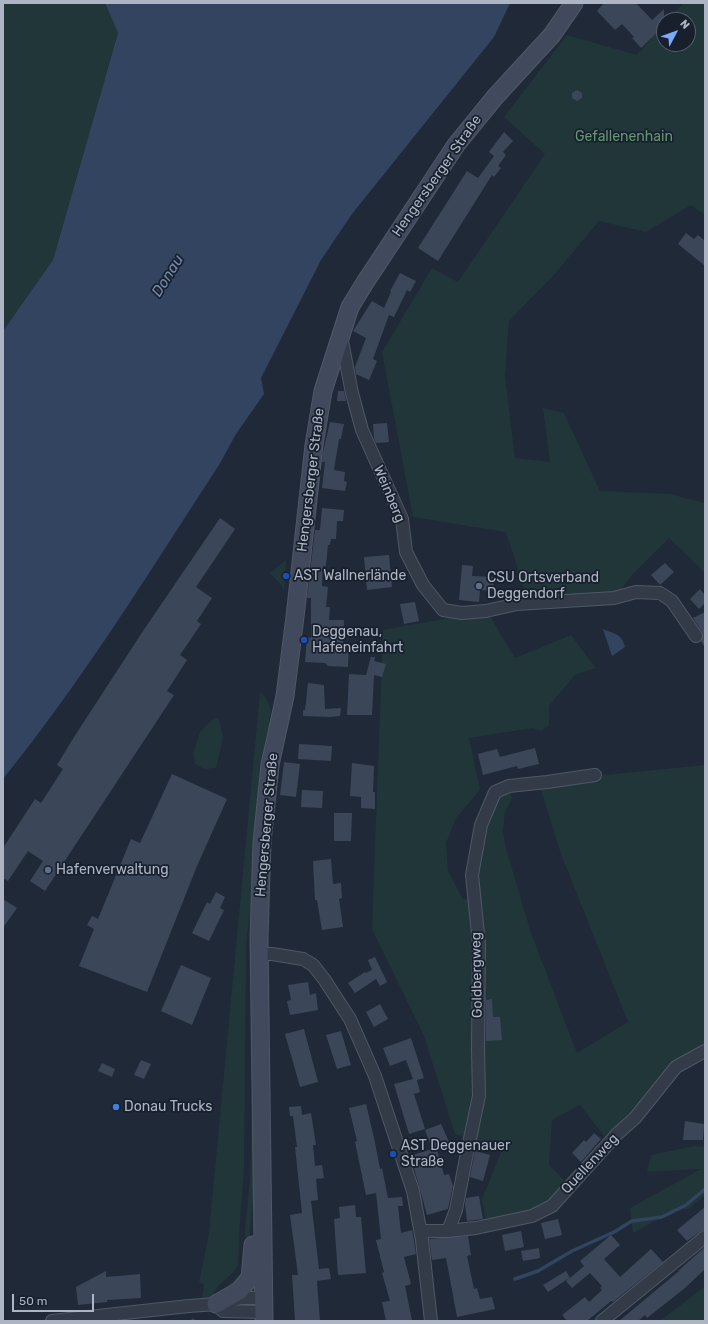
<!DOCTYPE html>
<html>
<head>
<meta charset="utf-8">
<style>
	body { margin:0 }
	#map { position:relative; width:708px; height:1324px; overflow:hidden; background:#1f2938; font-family:Rubik,sans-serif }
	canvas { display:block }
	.frame { position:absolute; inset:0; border:4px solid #adb5c5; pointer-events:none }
	.north { position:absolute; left:656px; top:12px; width:40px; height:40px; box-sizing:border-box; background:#18202d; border:1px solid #545c6a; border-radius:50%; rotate:49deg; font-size:11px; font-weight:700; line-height:16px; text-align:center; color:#adb5c5 }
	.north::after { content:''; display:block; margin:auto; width:14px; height:18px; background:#7ba9fc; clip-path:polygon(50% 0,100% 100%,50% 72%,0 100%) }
	.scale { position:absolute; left:12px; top:1294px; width:82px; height:18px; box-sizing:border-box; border:2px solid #adb5c5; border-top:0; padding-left:5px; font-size:12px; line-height:14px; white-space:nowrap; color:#adb5c5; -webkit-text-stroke:3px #18202d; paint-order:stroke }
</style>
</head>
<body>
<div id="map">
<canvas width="708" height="1324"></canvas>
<div class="frame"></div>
<div class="north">N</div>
<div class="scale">50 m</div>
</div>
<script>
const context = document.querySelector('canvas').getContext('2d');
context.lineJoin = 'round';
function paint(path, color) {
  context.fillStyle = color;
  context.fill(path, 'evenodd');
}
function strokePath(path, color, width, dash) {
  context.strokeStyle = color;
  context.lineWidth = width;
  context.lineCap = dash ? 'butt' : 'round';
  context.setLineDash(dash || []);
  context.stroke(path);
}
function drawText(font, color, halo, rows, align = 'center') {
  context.font = font + ' Rubik,sans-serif';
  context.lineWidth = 3.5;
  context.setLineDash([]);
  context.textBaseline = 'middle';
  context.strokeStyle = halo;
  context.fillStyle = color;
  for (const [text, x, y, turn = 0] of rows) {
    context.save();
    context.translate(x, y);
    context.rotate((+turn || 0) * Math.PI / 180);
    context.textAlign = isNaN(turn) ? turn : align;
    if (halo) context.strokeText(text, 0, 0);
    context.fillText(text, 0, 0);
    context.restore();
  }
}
const green = new Path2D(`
	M 3,3 L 105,3 L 118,33 L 53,260 L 3,331 Z
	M 683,3 L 705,3 L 705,215 L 691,205 L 646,232 L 599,221 L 553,276 L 509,321 L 505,376 L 515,458 L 550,462 L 543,408 L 564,413 L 600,491 L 670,494 L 705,503 L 705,573 L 669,538 L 632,575 L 614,598 L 529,604 L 506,532 L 413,517 L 382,352 L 432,268 L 458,282 L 545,154 L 504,117 L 567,35 L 637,55 L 664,24 L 664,44 L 688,44 L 688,20 L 668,20 Z
	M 286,560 L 284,592 L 281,585 L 270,573 Z
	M 487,611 L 515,658 L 571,635 L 596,668 L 575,675 L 549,706 L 549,725 L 541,731 L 533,728 L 469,738 L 480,790 L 456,818 L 446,843 L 448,871 L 463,899 L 475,900 L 473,875 L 496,793 L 509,787 L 512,798 L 505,812 L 503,830 L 505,845 L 531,933 L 577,1053 L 628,1022 L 561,854 L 541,790 L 595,776 L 705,765 L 705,1047 L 630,1118 L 604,1136 L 580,1105 L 552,1120 L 549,1165 L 566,1182 L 556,1197 L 530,1210 L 486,1221 L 482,1199 L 502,1150 L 455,1134 L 424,1036 L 372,929 L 383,630 Z
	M 260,692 L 266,698 L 271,710 L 259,784 L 254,838 L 252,891 L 246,948 L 244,1170 L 240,1220 L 238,1265 L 234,1272 L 219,1285 L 214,1292 L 214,1298 L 202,1300 L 204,1284 L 199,1283 L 209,1233 Z
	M 214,718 L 219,719 L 223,738 L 216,768 L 204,769 L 195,764 L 193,754 L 200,732 Z
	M 253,1087 L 254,1186 L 250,1232 L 250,1256 L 238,1285 L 222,1292 L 241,1273 L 244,1267 L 245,1231 L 250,1180 Z
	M 694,1146 L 705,1147 L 705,1195 L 689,1209 L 675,1210 L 633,1233 L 630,1208 L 701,1169 L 647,1172 L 651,1155 Z
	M 705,1286 L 705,1321 L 660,1321 Z`);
const water = new Path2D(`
	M 105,3 L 419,3 L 429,4 L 430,3 L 510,3 L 494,37 L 352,214 L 321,260 L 261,378 L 264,394 L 236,434 L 219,465 C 150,571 83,680 3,779 L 3,331 L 53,260 L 118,33 Z
	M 603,629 C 615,634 622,634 625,647 L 612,656 Z`);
const stream = new Path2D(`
	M 515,1279 L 538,1271 L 572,1251 L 614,1232 L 632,1221 L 662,1217 L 686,1205 L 705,1189
	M 193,1321 L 193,1320`);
const building = new Path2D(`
	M 604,3 L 636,3 L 652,20 L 664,9 L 664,26 L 641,48 L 632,38 L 634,37 L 622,24 L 615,30 L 597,11 Z
	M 577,90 L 582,93 L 582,98 L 577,101 L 572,98 L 572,93 Z
	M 504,132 L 513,141 L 503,152 L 506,155 L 498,166 L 501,168 L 494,177 L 492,175 L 438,261 L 418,248 L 467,171 L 478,178 L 494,156 L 489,152 Z
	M 686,233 L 694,239 L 698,235 L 705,241 L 705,266 L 678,244 Z
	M 400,273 L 416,281 L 410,292 L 407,290 L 394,317 L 389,315 L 373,359 L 377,361 L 369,380 L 356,374 L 355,367 L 366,338 L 353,331 L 372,301 L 384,308 L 391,292 L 390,291 Z
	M 338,391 L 344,391 L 346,401 L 337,401 Z
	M 330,422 L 344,424 L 341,439 L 339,439 L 334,470 L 345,472 L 344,481 L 347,482 L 345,491 L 322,488 L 325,462 L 322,462 L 323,452 Z
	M 387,423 L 389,442 L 376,443 L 374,439 L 373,424 Z
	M 322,508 L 344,510 L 343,521 L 337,521 L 336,539 L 331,539 L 330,545 L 328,545 L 326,566 L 323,566 L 322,586 L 328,587 L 326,607 L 330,607 L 329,620 L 344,620 L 343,645 L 349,645 L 348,667 L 328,666 L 325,663 L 305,662 L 307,637 L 311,638 L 311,598 L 307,598 L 315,530 L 320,530 Z
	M 220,518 L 235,529 L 196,587 L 212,598 L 197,621 L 201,624 L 180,655 L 187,660 L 167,691 L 174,695 L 45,891 L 30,881 L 43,861 L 28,851 L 8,881 L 3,878 L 3,848 L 35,799 L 41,803 L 63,769 L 57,765 L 74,737 L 143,631 Z
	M 389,555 L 392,587 L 367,590 L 364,557 Z
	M 665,563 L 674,572 L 660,585 L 651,575 Z
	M 462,565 L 473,566 L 472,576 L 494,577 L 493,591 L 480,590 L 479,602 L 459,600 Z
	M 700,589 L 705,595 L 705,603 L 699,609 L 690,599 Z
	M 415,602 L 419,621 L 404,624 L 400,604 Z
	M 705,612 L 705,648 L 701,641 L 703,636 L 702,632 L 693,618 Z
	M 371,657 L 375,657 L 374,661 L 386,664 L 382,677 L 374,675 L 372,715 L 347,715 L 349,674 L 366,675 Z
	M 308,683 L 324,685 L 325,709 L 341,708 L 340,716 L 330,717 L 303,716 L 303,710 L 305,710 Z
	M 299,744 L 332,746 L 331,761 L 298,759 Z
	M 535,748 L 539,764 L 518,769 L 517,766 L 483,775 L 478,754 L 497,749 L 500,757 Z
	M 284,762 L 300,764 L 296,797 L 280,795 Z
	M 352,763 L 374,766 L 373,792 L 375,792 L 375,809 L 361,808 L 361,797 L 350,796 Z
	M 172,774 L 227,799 L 197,866 L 147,992 L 79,966 L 94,929 L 87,925 L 92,916 L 98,919 L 131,839 L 140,843 Z
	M 302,790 L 323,791 L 322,808 L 301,807 Z
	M 334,813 L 352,813 L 351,841 L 334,841 Z
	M 331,859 L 333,884 L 341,883 L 342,898 L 339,899 L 343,927 L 322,930 L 317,900 L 315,900 L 313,861 Z
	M 216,892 L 225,897 L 220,908 L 224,910 L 209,941 L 192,933 L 207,902 L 210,904 Z
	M 3,899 L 17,908 L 3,928 Z
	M 375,957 L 387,982 L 380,986 L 376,979 L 355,993 L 348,983 L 365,972 L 366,973 L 372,970 L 368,960 Z
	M 181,965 L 211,978 L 192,1025 L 161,1011 Z
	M 308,982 L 310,995 L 316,993 L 318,1010 L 290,1015 L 287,1001 L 291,1000 L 288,985 Z
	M 492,999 L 493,1017 L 500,1017 L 502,1040 L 486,1041 L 486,1000 Z
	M 380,1004 L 388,1019 L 374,1027 L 366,1012 Z
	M 304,1029 L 318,1082 L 300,1087 L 285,1034 Z
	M 341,1031 L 351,1065 L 337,1069 L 326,1035 Z
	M 411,1038 L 424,1078 L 417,1080 L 420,1092 L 414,1094 L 425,1129 L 409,1134 L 394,1084 L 413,1079 L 406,1060 L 390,1066 L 383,1048 Z
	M 141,1060 L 151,1064 L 144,1079 L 134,1075 Z
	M 102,1063 L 115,1069 L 112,1077 L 98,1071 Z
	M 366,1104 L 374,1138 L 380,1169 L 382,1168 L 388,1198 L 402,1197 L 403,1206 L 398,1206 L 401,1233 L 412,1230 L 413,1235 L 416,1254 L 404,1257 L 411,1284 L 405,1286 L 412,1321 L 386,1321 L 382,1302 L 390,1301 L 382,1273 L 384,1272 L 376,1240 L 381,1239 L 376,1193 L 366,1195 L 355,1142 L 357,1141 L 349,1108 Z
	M 301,1106 L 302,1115 L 311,1113 L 316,1145 L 313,1145 L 315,1166 L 322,1165 L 324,1178 L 316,1179 L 318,1200 L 311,1201 L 319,1269 L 329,1268 L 331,1279 L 317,1281 L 320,1321 L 295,1321 L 292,1275 L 298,1275 L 290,1215 L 302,1213 L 295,1147 L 297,1147 L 293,1116 L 290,1116 L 289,1107 Z
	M 685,1121 L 704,1124 L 703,1140 L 683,1140 Z
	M 441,1124 L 450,1144 L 437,1149 L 444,1175 L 449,1174 L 453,1186 L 448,1209 L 427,1215 L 414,1168 L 416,1168 L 413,1155 L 432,1149 L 425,1130 Z
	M 594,1133 L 601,1139 L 581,1162 L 572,1153 L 584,1140 L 586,1142 Z
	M 475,1151 L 490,1155 L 483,1181 L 470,1177 Z
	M 479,1196 L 483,1219 L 467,1221 L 465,1205 L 466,1198 Z
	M 355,1205 L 356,1217 L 361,1217 L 366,1273 L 338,1275 L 334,1219 L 340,1218 L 339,1207 Z
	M 705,1207 L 705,1230 L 701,1231 L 687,1241 L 677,1230 Z
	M 558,1219 L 562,1235 L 545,1239 L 541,1223 Z
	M 521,1231 L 524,1247 L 505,1251 L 502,1235 Z
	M 611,1235 L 620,1245 L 604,1259 L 620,1277 L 651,1249 L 663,1262 L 613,1302 L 611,1301 L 587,1321 L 567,1321 L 562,1315 L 585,1297 L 589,1302 L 602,1290 L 600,1288 L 602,1286 L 590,1273 L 572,1288 L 566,1281 L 569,1278 L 548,1292 L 543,1285 L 566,1271 L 570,1278 L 584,1266 L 580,1261 Z
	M 468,1236 L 471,1255 L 467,1256 L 474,1289 L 477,1288 L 480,1299 L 492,1297 L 495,1309 L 457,1317 L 446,1258 L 432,1260 L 429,1239 Z
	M 705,1247 L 705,1269 L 685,1288 L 647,1318 L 645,1315 L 638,1321 L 619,1321 L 679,1271 L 678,1271 Z
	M 539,1248 L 540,1258 L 523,1261 L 521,1251 Z
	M 106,1271 L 106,1277 L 140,1274 L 141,1298 L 107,1300 L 107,1302 L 78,1305 L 76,1287 Z`);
const street = new Path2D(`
	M 341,336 L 352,393 L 362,430 L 402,519 L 406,552 L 423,585 L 443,610 L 462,613 L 486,611 L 517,604 L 614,598 L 636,592 L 660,593 L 672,601 L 696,636
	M 259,954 L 272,954 L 303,959 L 313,965 L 324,979 L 350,1019 L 375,1076 L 413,1191 L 422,1240 L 431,1321
	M 421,1231 L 448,1231 L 456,1210 L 466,1158 L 479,1096 L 478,1049 L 479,944 L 472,875 L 481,825 L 495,792 L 509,786 L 547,782 L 595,775
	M 448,1231 L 476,1228 L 532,1216 L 552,1206 L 617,1134 L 635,1118 L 676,1067 L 705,1051
	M 216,1304 L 223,1311 L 263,1312
	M 52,1321 L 189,1306 L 216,1304 L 241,1298 L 263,1298
	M 602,1321 L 705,1237`);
const secondary = new Path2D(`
	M 216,1304 L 239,1291 L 250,1278 L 253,1245
	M 264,1321 L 259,937 L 262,842 L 270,765 L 285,696 L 295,617 L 314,445 L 323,391 L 350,307 L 366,281 L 456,145 L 495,97 L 552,35 L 574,3`);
const markers = [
	[286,576,4,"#1a4fb4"],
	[479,586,4,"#5c6f8a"],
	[304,640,4,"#1a4fb4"],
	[48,870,4,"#5c6f8a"],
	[116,1107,4,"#3f7fe0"],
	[393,1154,4,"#1a4fb4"]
];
const parkNames = [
	["Gefallenenhain",624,137]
];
const streetNames = [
	["Hengersberger Straße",437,176,-55],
	["Hengersberger Straße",311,480,-83],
	["Weinberg",389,494,67],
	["Hengersberger Straße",267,825,-85],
	["Goldbergweg",477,975,-91],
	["Quellenweg",590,1164,-47]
];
const poiNames = [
	["AST Wallnerlände",294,576],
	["CSU Ortsverband",487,578],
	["Deggendorf",487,594],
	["Deggenau,",312,632],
	["Hafeneinfahrt",312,648],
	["Hafenverwaltung",56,870],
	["Donau Trucks",124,1107],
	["AST Deggenauer",401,1146],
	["Straße",401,1162]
];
const waterNames = [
	["Donau",168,276,-58]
];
paint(green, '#213639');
paint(water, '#324460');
strokePath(stream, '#324460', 3.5);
paint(building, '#3b4758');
strokePath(street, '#505866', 14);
strokePath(secondary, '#505866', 19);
strokePath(street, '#333b49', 12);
strokePath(secondary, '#404a5c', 17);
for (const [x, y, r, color] of markers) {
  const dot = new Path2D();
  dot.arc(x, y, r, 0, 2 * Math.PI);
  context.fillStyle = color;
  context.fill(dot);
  strokePath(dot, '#18202d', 1.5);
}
drawText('14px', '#639771', '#18202d', parkNames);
drawText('14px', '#adb5c5', '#18202d', streetNames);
drawText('14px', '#adb5c5', '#18202d', poiNames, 'left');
drawText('italic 15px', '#748bb0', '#18202d', waterNames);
</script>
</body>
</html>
